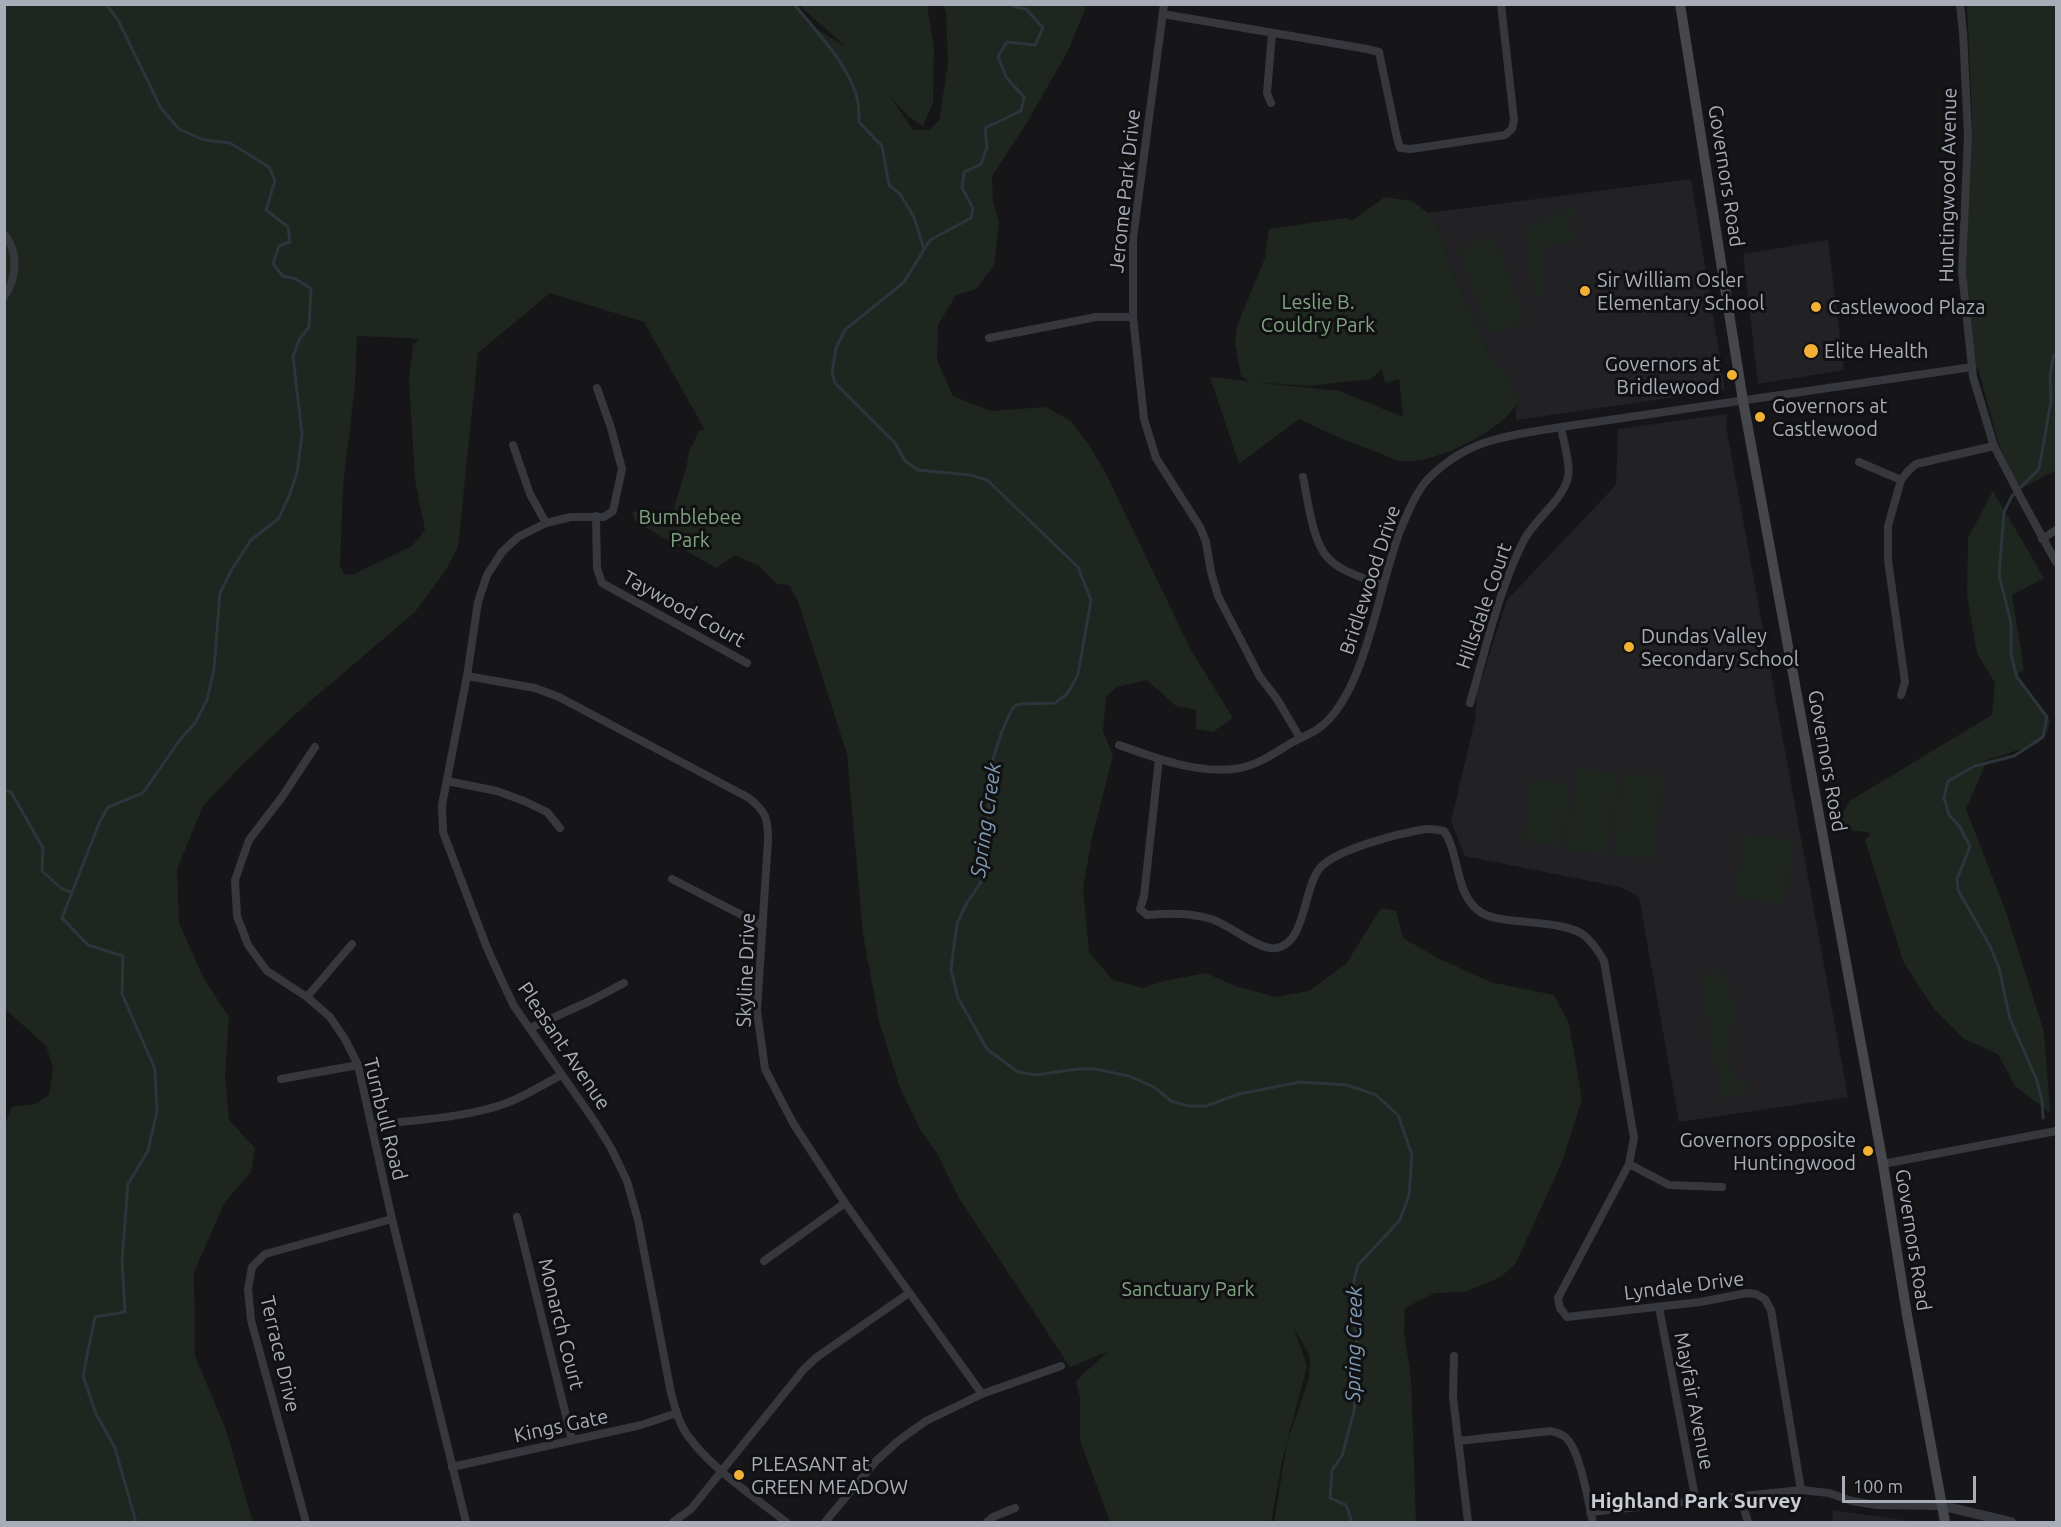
<!DOCTYPE html>
<html>
<head>
<meta charset="utf-8">
<style>
	body { margin:0 }
	#map { position:relative; width:2061px; height:1527px; overflow:hidden; background:#161618; font-family:Ubuntu,sans-serif }
	canvas { display:block }
	.frame { position:absolute; inset:0; border:6px solid #a8adb8; pointer-events:none }
	.scale { position:absolute; left:1842px; top:1476px; width:134px; height:27px; box-sizing:border-box; border:3px solid #a8adb8; border-top:0; padding-left:8px; font-size:18px; line-height:21px; white-space:nowrap; color:#a8adb8; -webkit-text-stroke:4px #111113; paint-order:stroke }
</style>
</head>
<body>
<div id="map">
<canvas width="2061" height="1527"></canvas>
<div class="frame"></div>
<div class="scale">100 m</div>
</div>
<script>
const context = document.querySelector('canvas').getContext('2d');
context.lineJoin = 'round';
function paint(path, color) {
  context.fillStyle = color;
  context.fill(path, 'evenodd');
}
function strokePath(path, color, width, dash) {
  context.strokeStyle = color;
  context.lineWidth = width;
  context.lineCap = dash ? 'butt' : 'round';
  context.setLineDash(dash || []);
  context.stroke(path);
}
function drawText(font, color, halo, rows, align = 'center') {
  context.font = font + ' Ubuntu,sans-serif';
  context.lineWidth = 6;
  context.setLineDash([]);
  context.textBaseline = 'middle';
  context.strokeStyle = halo;
  context.fillStyle = color;
  for (const [text, x, y, turn = 0] of rows) {
    context.save();
    context.translate(x, y);
    context.rotate((+turn || 0) * Math.PI / 180);
    context.textAlign = isNaN(turn) ? turn : align;
    if (halo) context.strokeText(text, 0, 0);
    context.fillText(text, 0, 0);
    context.restore();
  }
}
const built = new Path2D(`
	M 1691,179 L 1724,383 L 1724,390 L 1516,420 L 1516,408 L 1519,399 L 1507,377 L 1488,351 L 1449,263 L 1442,235 L 1428,213 Z
	M 1828,240 L 1844,370 L 1758,384 L 1743,254 Z
	M 1727,414 L 1726,426 L 1848,1097 L 1679,1122 L 1639,897 L 1620,887 L 1465,856 L 1451,821 L 1475,720 L 1477,693 L 1507,600 L 1616,485 L 1618,429 Z
	M 1832,1510 L 1917,1522 L 1833,1522 Z`);
const green = new Path2D(`
	M 5,5 L 796,5 L 818,30 L 846,47 L 799,5 L 927,5 L 934,47 L 933,103 L 923,126 L 908,116 L 889,95 L 913,130 L 929,130 L 939,121 L 948,64 L 946,12 L 943,5 L 1081,5 L 1086,7 L 1068,51 L 1026,124 L 992,176 L 993,202 L 999,222 L 994,265 L 976,289 L 956,295 L 938,325 L 937,360 L 953,396 L 991,411 L 1046,407 L 1071,421 L 1089,445 L 1106,474 L 1192,652 L 1233,718 L 1213,732 L 1196,729 L 1196,710 L 1176,706 L 1147,680 L 1117,687 L 1106,697 L 1103,731 L 1113,756 L 1093,833 L 1083,887 L 1089,952 L 1113,980 L 1143,988 L 1164,981 L 1206,973 L 1235,986 L 1276,997 L 1309,991 L 1346,964 L 1381,908 L 1396,911 L 1403,938 L 1438,958 L 1490,982 L 1554,995 L 1569,1024 L 1582,1099 L 1562,1162 L 1516,1263 L 1502,1276 L 1485,1284 L 1464,1292 L 1435,1293 L 1405,1308 L 1404,1333 L 1411,1377 L 1416,1522 L 1274,1522 L 1287,1443 L 1309,1378 L 1310,1356 L 1294,1328 L 1307,1366 L 1282,1461 L 1271,1522 L 1110,1522 L 1080,1440 L 1080,1398 L 1076,1381 L 1107,1352 L 1070,1367 L 959,1198 L 937,1153 L 921,1131 L 900,1088 L 879,1021 L 863,934 L 847,754 L 798,601 L 789,585 L 777,584 L 759,566 L 735,555 L 716,568 L 636,522 L 632,513 L 637,511 L 669,525 L 686,468 L 690,447 L 693,445 L 698,431 L 705,430 L 644,322 L 550,293 L 478,353 L 458,547 L 446,570 L 415,612 L 302,708 L 241,766 L 203,806 L 177,869 L 179,923 L 204,979 L 229,1017 L 225,1076 L 229,1120 L 255,1148 L 251,1172 L 225,1202 L 194,1272 L 195,1356 L 226,1430 L 253,1522 L 5,1522 L 5,1124 L 12,1107 L 35,1104 L 49,1095 L 53,1067 L 46,1046 L 5,1009 ZM 357,336 L 408,338 L 419,340 L 413,344 L 409,381 L 415,480 L 425,530 L 412,546 L 352,575 L 344,574 L 340,565 L 343,487 L 355,385 Z
	M 1967,5 L 2056,5 L 2056,470 L 2019,490 L 1999,445 L 1979,372 L 1976,367 L 1970,325 L 1966,273 L 1972,117 Z
	M 1385,197 L 1412,201 L 1428,213 L 1442,235 L 1449,263 L 1488,351 L 1507,377 L 1519,399 C 1509,428 1432,466 1402,461 C 1394,460 1387,456 1380,453 C 1352,444 1326,432 1299,419 L 1239,464 L 1210,377 L 1249,381 L 1241,376 L 1235,344 L 1237,326 L 1265,258 L 1269,229 L 1346,218 L 1352,221 ZM 1382,369 L 1385,383 L 1399,379 L 1403,417 L 1339,391 L 1253,382 L 1308,386 L 1371,379 Z
	M 1573,208 L 1575,218 L 1569,219 L 1572,234 L 1577,234 L 1579,241 L 1541,247 L 1546,295 L 1534,296 L 1523,229 Z
	M 1494,235 L 1525,321 L 1489,334 L 1458,249 Z
	M 1993,491 L 2044,578 L 2012,595 L 2024,670 L 2016,674 L 2050,721 L 2047,733 L 2037,744 L 1972,765 L 1986,763 L 1966,809 L 2006,912 L 2044,1032 L 2050,1113 L 2015,1086 L 1998,1054 L 1964,1039 L 1935,1010 L 1920,988 L 1903,961 L 1865,840 L 1871,833 L 1839,828 L 1837,821 L 1851,800 L 1992,715 L 1995,683 L 1977,653 L 1967,595 L 1968,538 Z
	M 1575,769 L 1616,772 L 1609,854 L 1568,851 Z
	M 1621,773 L 1662,776 L 1655,858 L 1615,855 Z
	M 1529,780 L 1568,783 L 1563,846 L 1523,842 Z
	M 1743,834 L 1793,840 L 1785,904 L 1736,898 Z
	M 1724,969 L 1727,987 L 1730,987 L 1736,1022 L 1730,1024 L 1731,1033 L 1727,1034 L 1734,1083 L 1748,1081 L 1750,1092 L 1722,1097 L 1700,977 L 1703,976 L 1703,973 Z`);
const stream = new Path2D(`
	M 106,4 L 118,20 L 161,108 L 179,129 L 204,140 L 230,143 L 269,167 L 275,181 L 266,210 L 288,227 L 290,242 L 279,246 L 273,264 L 283,276 L 296,279 L 311,289 L 309,327 L 300,338 L 293,356 L 302,434 L 297,473 L 289,496 L 279,518 L 251,540 L 232,569 L 220,593 L 214,669 L 207,700 L 195,723 L 179,741 L 143,793 L 108,807 L 100,821 L 62,918 L 88,945 L 123,956 L 122,994 L 155,1069 L 157,1111 L 148,1151 L 128,1184 L 122,1260 L 125,1312 L 95,1317 L 83,1376 L 96,1414 L 115,1448 L 136,1522
	M 794,4 C 816,31 852,68 858,103 C 859,109 859,116 859,122 L 882,146 L 889,185 L 900,194 L 914,217 L 924,249
	M 1011,4 L 1015,7 L 1026,9 L 1043,28 L 1035,45 L 1007,42 L 998,56 L 1006,77 L 1024,97 L 1021,111 L 985,128 L 987,147 L 981,164 L 964,172 L 962,188 L 973,208 L 971,218 L 930,240 L 904,282 L 845,330 L 836,348 L 832,372 L 835,383 L 895,443 L 905,461 L 918,470 L 970,475 L 987,480 L 1078,567 L 1091,600 L 1079,669 L 1077,677 L 1067,694 L 1055,703 L 1022,704 L 1016,705 L 1012,709 L 1002,731 L 990,768 L 991,794 L 981,882 L 967,903 L 957,923 L 951,970 L 958,998 L 987,1049 L 1018,1072 L 1036,1075 L 1078,1069 L 1095,1069 L 1129,1076 L 1154,1087 L 1171,1101 L 1188,1106 L 1206,1106 L 1239,1094 L 1300,1082 L 1347,1085 L 1376,1095 L 1398,1115 L 1412,1155 L 1409,1195 L 1400,1220 L 1358,1265 L 1351,1293 L 1356,1330 L 1358,1370 L 1354,1411 L 1342,1456 L 1332,1470 L 1330,1498 L 1346,1505 L 1352,1522
	M 4,790 L 11,792 L 43,848 L 42,871 L 62,889 L 71,892
	M 2043,1118 L 2042,1100 L 2036,1078 L 2010,1019 L 1999,968 L 1990,946 L 1958,890 L 1957,879 L 1970,847 L 1960,827 L 1949,815 L 1944,798 L 1948,781 L 1975,766 L 2014,756 L 2043,737 L 2047,717 L 2017,677 L 2011,655 L 2011,623 L 1999,575 L 2004,512 L 2012,496 L 2039,469 L 2051,401 L 2050,378 L 2053,357 L 2056,354`);
const minor = new Path2D(`
	M 1164,4 L 1133,239 L 1133,317 L 1144,419 L 1156,458 L 1200,527 L 1206,542 L 1211,572 L 1218,596 L 1260,677 L 1277,699 L 1300,738
	M 1960,4 L 1963,33 L 1968,135 L 1962,272 L 1973,377 L 1994,446 L 2022,500 L 2056,562
	M 1163,14 L 1367,49 L 1379,52 L 1397,138 L 1400,148 L 1411,149 L 1505,135 L 1512,129 L 1514,120 L 1501,4
	M 1271,103 L 1267,93 L 1272,33
	M 4,234 C 19,252 17,278 4,297
	M 989,338 L 1096,317 L 1133,317
	M 597,388 L 611,428 L 622,469 L 613,511 L 604,517 L 571,517 L 546,523 L 518,537 L 502,552 L 487,575 L 478,602 L 467,676 L 442,805 L 443,832 L 487,948 L 502,981 L 514,1006 L 595,1122 L 611,1148 L 627,1181 L 638,1220 L 671,1393 C 675,1407 679,1424 688,1436 C 714,1471 752,1495 786,1522
	M 513,445 L 530,494 L 546,523
	M 1859,462 L 1901,480
	M 1303,477 C 1308,500 1312,541 1328,558 C 1342,573 1366,578 1383,586
	M 596,516 L 597,568 L 602,583 L 747,663
	M 2042,539 L 2056,530
	M 467,676 L 535,688 L 559,697 L 749,798 C 766,812 768,818 768,840 L 757,1011 L 765,1069 L 793,1123 L 845,1203 L 982,1394
	M 1901,695 L 1905,682 L 1888,560 L 1888,526 L 1901,480 L 1909,470 L 1916,464 L 1994,446
	M 1470,703 C 1486,649 1498,591 1524,540 C 1535,519 1563,500 1568,477 C 1571,465 1563,440 1561,427
	M 1119,745 C 1155,758 1195,773 1234,769 C 1254,767 1274,754 1291,743 C 1300,738 1311,734 1319,728 C 1367,694 1379,580 1402,526 C 1409,510 1417,490 1429,478 C 1469,438 1508,436 1561,427 L 1972,367
	M 315,747 L 282,797 L 249,840 L 235,880 L 237,916 L 248,945 L 267,971 L 307,997 L 330,1017 L 345,1039 L 358,1065 L 392,1219 L 466,1522
	M 1159,759 L 1144,896 L 1140,909 L 1147,915 C 1167,913 1191,913 1211,919 C 1229,924 1259,951 1276,948 C 1306,944 1303,888 1320,868 C 1336,849 1401,833 1426,829 C 1432,829 1439,830 1444,831 C 1461,856 1454,896 1482,913 C 1490,918 1500,919 1508,920 C 1528,923 1570,923 1585,936 C 1593,943 1599,952 1604,961 L 1634,1138 L 1629,1164 L 1558,1298 L 1560,1308 L 1567,1317 L 1700,1302 L 1747,1293 L 1756,1294 L 1765,1299 L 1771,1310 L 1801,1490
	M 447,781 L 497,791 L 524,801 L 547,812 L 560,828
	M 672,879 L 763,926
	M 307,997 L 352,944
	M 530,1028 L 590,1001 L 624,983
	M 281,1079 L 358,1065
	M 372,1125 C 415,1120 466,1118 507,1103 C 525,1096 543,1085 561,1075
	M 1629,1164 L 1669,1185 L 1722,1187
	M 1883,1164 L 2056,1131
	M 517,1217 L 572,1440
	M 764,1261 L 845,1203
	M 1659,1307 L 1696,1502
	M 1454,1356 L 1453,1397 L 1468,1522
	M 1458,1441 L 1551,1431 C 1557,1433 1564,1434 1568,1440 C 1581,1455 1588,1502 1593,1522
	M 452,1467 L 641,1425 L 677,1413
	M 1740,1497 L 1748,1522
	M 1590,1512 L 1801,1490 L 1829,1493 L 1852,1501 L 1876,1505 L 1943,1506
	M 306,1522 L 251,1320 L 248,1289 L 252,1267 L 265,1254 L 392,1219
	M 673,1522 L 691,1509 L 804,1369 L 817,1357 L 909,1293
	M 825,1522 L 876,1461 L 898,1441 L 926,1421 L 982,1394 L 1061,1366
	M 987,1522 L 993,1517 L 1015,1508`);
const tertiary = new Path2D(`
	M 1943,1506 L 2011,1522`);
const secondary = new Path2D(`
	M 1680,4 L 1743,401 L 1883,1164 L 1907,1315 L 1945,1522`);
const markers = [
	[1585,291,6,"#f2b134"],
	[1816,307,6,"#f2b134"],
	[1811,351,8,"#f2b134"],
	[1732,375,6,"#f2b134"],
	[1760,417,6,"#f2b134"],
	[1629,647,6,"#f2b134"],
	[1868,1151,6,"#f2b134"],
	[739,1475,6,"#f2b134"]
];
const streetNames = [
	["Governors Road",1726,176,81],
	["Huntingwood Avenue",1948,185,-89],
	["Jerome Park Drive",1125,191,-84],
	["Bridlewood Drive",1370,580,-72],
	["Hillsdale Court",1484,606,-71],
	["Taywood Court",684,609,29],
	["Governors Road",1827,761,80],
	["Skyline Drive",746,970,-88],
	["Pleasant Avenue",564,1046,56],
	["Turnbull Road",385,1119,76],
	["Governors Road",1913,1240,81],
	["Lyndale Drive",1684,1286,-7],
	["Monarch Court",561,1324,76],
	["Terrace Drive",280,1354,77],
	["Mayfair Avenue",1694,1401,79],
	["Kings Gate",561,1426,-12]
];
const poiNames = [
	["Sir William Osler",1597,280],
	["Elementary School",1597,303],
	["Castlewood Plaza",1828,307],
	["Elite Health",1824,351],
	["Governors at",1720,364,"right"],
	["Bridlewood",1720,387,"right"],
	["Governors at",1772,406],
	["Castlewood",1772,429],
	["Dundas Valley",1641,636],
	["Secondary School",1641,659],
	["Governors opposite",1856,1140,"right"],
	["Huntingwood",1856,1163,"right"],
	["PLEASANT at",751,1464],
	["GREEN MEADOW",751,1487]
];
const parkNames = [
	["Leslie B.",1318,302],
	["Couldry Park",1318,325],
	["Bumblebee",690,517],
	["Park",690,540],
	["Sanctuary Park",1188,1289]
];
const waterNames = [
	["Spring Creek",986,820,-82],
	["Spring Creek",1354,1344,-89]
];
const neighbourhoodNames = [
	["Highland Park Survey",1696,1501]
];
paint(built, '#222225');
paint(green, '#1e261f');
strokePath(stream, '#2c353c', 3);
strokePath(minor, '#37383d', 8);
strokePath(tertiary, '#37383d', 10);
strokePath(secondary, '#45474d', 10);
for (const [x, y, r, color] of markers) {
  const dot = new Path2D();
  dot.arc(x, y, r, 0, 2 * Math.PI);
  context.fillStyle = color;
  context.fill(dot);
  strokePath(dot, '#111113', 2);
}
drawText('20px', '#a8adb8', '#111113', streetNames);
drawText('20px', '#a8adb8', '#111113', poiNames, 'left');
drawText('20px', '#7fa381', '#111113', parkNames);
drawText('italic 21px', '#7f9bb3', '#111113', waterNames);
drawText('bold 21px', '#c9ccd4', '#111113', neighbourhoodNames);
</script>
</body>
</html>
